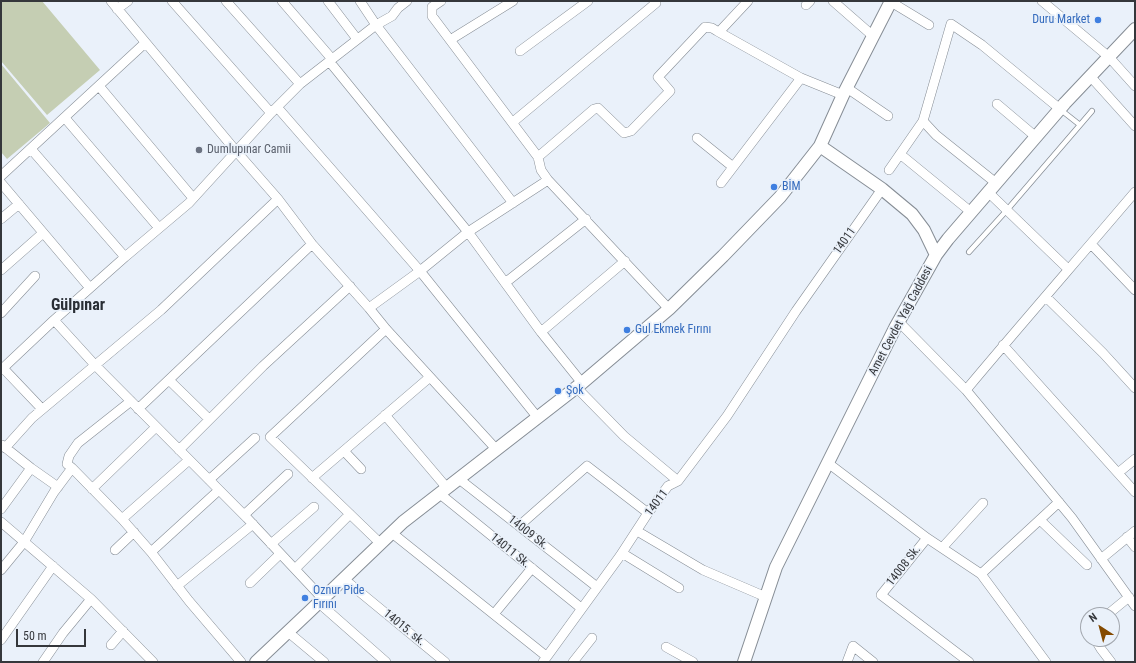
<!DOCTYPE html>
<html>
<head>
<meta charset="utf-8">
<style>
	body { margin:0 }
	#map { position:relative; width:1136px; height:663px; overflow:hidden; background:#eaf1fa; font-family:"Roboto Condensed",sans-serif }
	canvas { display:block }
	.frame { position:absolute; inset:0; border:2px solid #35373b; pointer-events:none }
	.north { position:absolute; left:1080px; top:607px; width:40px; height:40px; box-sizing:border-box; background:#eaf1fa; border:1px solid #a2a7ae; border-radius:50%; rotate:324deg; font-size:11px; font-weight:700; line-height:16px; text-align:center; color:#35373b }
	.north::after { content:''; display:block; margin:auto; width:14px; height:18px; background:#844a00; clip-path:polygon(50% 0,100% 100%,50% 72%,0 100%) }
	.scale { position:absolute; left:16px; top:629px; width:70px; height:18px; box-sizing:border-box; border:2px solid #35373b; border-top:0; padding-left:5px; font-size:12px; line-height:14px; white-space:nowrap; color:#35373b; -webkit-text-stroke:3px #eaf1fa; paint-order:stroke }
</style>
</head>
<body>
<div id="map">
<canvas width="1136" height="663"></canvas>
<div class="frame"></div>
<div class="north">N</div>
<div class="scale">50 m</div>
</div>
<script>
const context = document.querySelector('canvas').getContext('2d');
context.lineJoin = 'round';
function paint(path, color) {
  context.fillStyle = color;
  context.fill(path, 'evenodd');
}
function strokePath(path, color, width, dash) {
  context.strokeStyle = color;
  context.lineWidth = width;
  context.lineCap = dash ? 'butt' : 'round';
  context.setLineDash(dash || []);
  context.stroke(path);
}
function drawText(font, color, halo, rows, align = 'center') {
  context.font = font + ' "Roboto Condensed",sans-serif';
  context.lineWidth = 3.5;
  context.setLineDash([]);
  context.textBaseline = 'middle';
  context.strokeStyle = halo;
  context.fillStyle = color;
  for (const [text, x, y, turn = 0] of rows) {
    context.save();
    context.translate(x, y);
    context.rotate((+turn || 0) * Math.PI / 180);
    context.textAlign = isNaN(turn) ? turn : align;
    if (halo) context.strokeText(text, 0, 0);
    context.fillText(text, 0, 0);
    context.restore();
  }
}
const green = new Path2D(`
	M 1,1 L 42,1 L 100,70 L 47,115 L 1,61 Z
	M 1,64 L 50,123 L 7,159 L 1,152 Z`);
const lane = new Path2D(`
	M 1061,110 L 1080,125
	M 969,252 L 1007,210 L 1092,111`);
const street = new Path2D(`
	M 111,1 L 236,151 L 278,199 L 312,244 L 369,308 L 386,329 L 496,449
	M 172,1 L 271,113
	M 226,1 L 300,84
	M 282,1 L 332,59
	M 328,1 L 357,39
	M 360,1 L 376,25 L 513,203
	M 441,1 L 432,7 L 432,16 L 538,157 L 541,170 L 548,180 L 669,309
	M 833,1 L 873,36
	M 1042,1 L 1109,57 L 1135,86
	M 891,2 L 929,25
	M 806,5 L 810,1
	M 117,9 L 128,1
	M 719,32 L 748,1
	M 450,40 L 513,1
	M 520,51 L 588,1
	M 329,61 L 468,232 L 541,332 L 582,383
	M 1090,76 L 1135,126
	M 99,86 L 193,198
	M 847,88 L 888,116
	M 997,104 L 1036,137
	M 277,107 L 420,271 L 538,418
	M 65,118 L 159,228
	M 513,122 L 656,3 L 654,1
	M 697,138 L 733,167
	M 31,149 L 125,257
	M 900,154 L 971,212
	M 538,157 L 594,109 L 598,108 L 624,133 L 631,131 L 670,91 L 658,77 L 705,27 L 712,28 L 717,31 L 801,78 L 843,95
	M 889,170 L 923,121
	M 1,176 L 145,43
	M 1,183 L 90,288
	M 721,183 L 801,78
	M 996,183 L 936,135 L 923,121 L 951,24 L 982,45 L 1060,109
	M 988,192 L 1068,269
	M 1,219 L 19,204
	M 1091,244 L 1135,290
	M 1,270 L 43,233
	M 505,283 L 586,219
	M 1046,297 L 1103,353 L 1135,388
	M 369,308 L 420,271 L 468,232 L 548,180
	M 1,313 L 35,276
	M 54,320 L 95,365 L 247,518 L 323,599
	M 899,322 L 966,390 L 1072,518 L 1135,606
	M 541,332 L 625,261
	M 1003,345 L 1135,492
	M 3,368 L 42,409
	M 1,370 L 54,320 L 125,257 L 189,203 L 271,113 L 300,84 L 376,25 L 392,16 L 398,8 L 407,1
	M 169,380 L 209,419
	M 576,387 L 624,436 L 678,481
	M 966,390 C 1022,323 1079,258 1135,192
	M 131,401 L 78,443 L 69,456 L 67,464 L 72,468 L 122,519 L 151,552 L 189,601 L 241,662
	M 138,409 L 312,244
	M 385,415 L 447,488
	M 2,445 L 31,468 L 58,487
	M 5,448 L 32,418 L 161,310 L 278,199
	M 179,450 L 263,366 L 350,286
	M 344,451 L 361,469
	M 828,463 L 927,538 L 981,574 L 1046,662
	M 1118,473 L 1135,459
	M 312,478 L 430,377
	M 459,479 L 597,587
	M 209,480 L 255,438
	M 92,489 L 156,427
	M 440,494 L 581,608
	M 1,509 L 31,468
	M 244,515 L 288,474
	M 122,519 L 189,460
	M 1040,520 L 1087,565
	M 1,522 L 91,599 L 153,662
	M 519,526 L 587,466 L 648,513
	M 637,531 L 703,570 L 766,597
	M 392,533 L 546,656
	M 1127,537 L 1135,547
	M 927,538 L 881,595 L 969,662
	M 271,544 L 314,507
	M 381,544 L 270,437 L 386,329
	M 942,548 L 983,503
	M 115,550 L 134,532
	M 151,552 L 219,490
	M 622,553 L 679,588
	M 1101,559 L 1135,531
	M 295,569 L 350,514
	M 1,570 L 24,542 L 54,492 L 72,468
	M 981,574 L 1059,502
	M 344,579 L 445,662
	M 250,583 L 280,554
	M 177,586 L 253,524
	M 319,603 L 386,662
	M 494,614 L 532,568
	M 1107,615 L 1129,597
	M 288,632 L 324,662
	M 1095,639 L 1101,649 L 1111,662
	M 1,640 L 53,566
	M 111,645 L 123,631
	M 666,647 L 693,662
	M 43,662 L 63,633 L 91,599
	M 543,662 L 620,556 L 648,513 L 668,486 L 678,481 L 727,416 L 796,311 L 882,189
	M 573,662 L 592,638
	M 847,662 L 853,646 L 873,662`);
const secondary = new Path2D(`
	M 820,146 L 882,189 L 912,214 L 924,230 L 936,255
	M 256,662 L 310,611 L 403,522 L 582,383 L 669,309 L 723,256 L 780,197 L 820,146 L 843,95 L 891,1
	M 744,662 L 776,567 L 895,328 L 936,255 L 948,239 L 1065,103 L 1135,29`);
const markers = [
	[1098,20,4,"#3f7fe0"],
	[199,150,4,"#6b7280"],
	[774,187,4,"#3f7fe0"],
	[627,330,4,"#3f7fe0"],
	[558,391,4,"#3f7fe0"],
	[305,598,4,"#3f7fe0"]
];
const shopNames = [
	["Duru Market",1090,20,"right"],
	["BİM",782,187],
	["Gul Ekmek Fırını",635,330],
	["Şok",566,391],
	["Oznur Pide",313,591],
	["Fırını",313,605]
];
const worshipNames = [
	["Dumlupınar Camii",207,150]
];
const streetNames = [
	["14011",845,241,-55],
	["Amet Cevdet Yağ Caddesi",901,321,-62],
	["14011",657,503,-53],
	["14009 Sk.",528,533,38],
	["14011 Sk.",510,551,39],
	["14008 Sk.",904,566,-52],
	["14015. sk.",404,628,39]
];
const districtNames = [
	["Gülpınar",78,306]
];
paint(green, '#c5ceb3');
strokePath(lane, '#868d95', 6);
strokePath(street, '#868d95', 10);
strokePath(secondary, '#868d95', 14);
strokePath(lane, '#fff', 4.5);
strokePath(street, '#fff', 9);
strokePath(secondary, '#fff', 12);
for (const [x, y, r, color] of markers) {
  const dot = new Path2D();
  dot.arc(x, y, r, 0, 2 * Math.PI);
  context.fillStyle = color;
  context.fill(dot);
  strokePath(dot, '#eaf1fa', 1.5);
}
drawText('12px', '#366cbe', '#eaf1fa', shopNames, 'left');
drawText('12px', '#5b616d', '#eaf1fa', worshipNames, 'left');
drawText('12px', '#35373b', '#eaf1fa', streetNames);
drawText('bold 16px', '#292e35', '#eaf1fa', districtNames);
</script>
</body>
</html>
